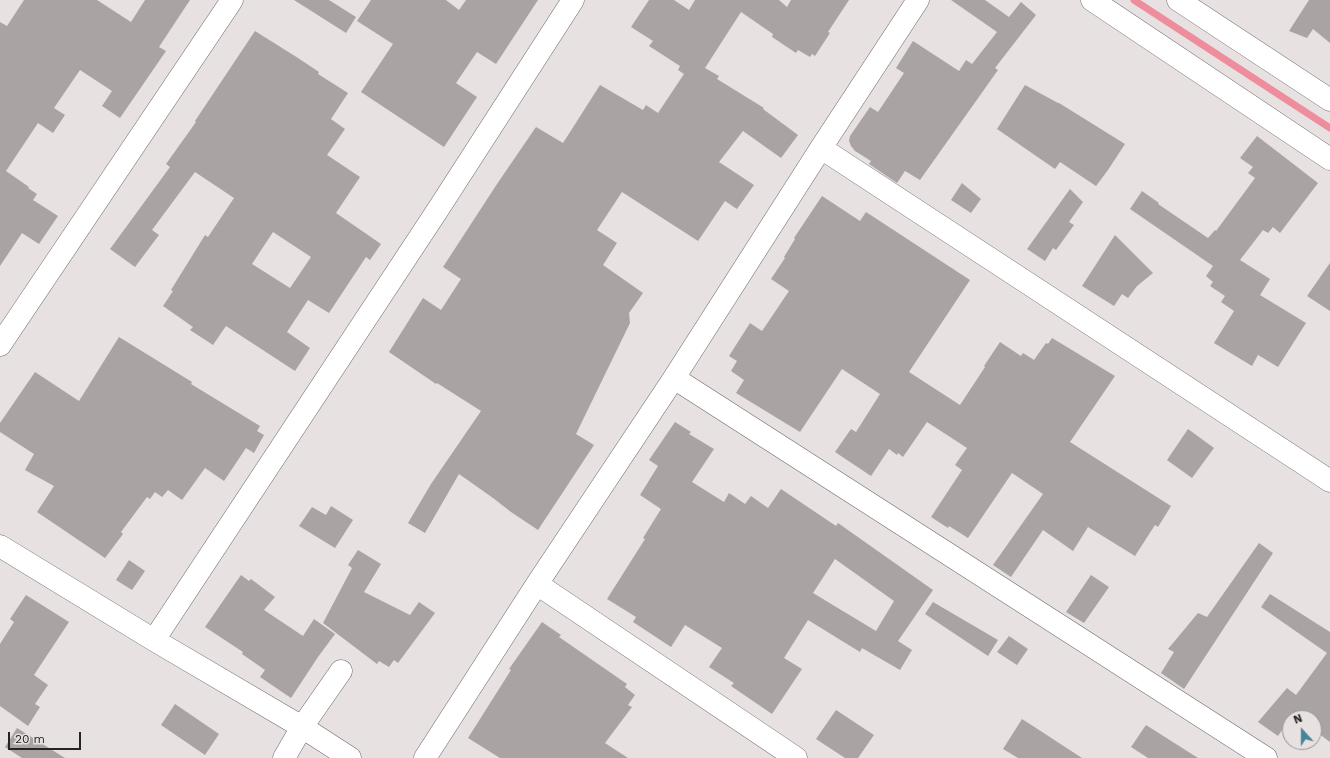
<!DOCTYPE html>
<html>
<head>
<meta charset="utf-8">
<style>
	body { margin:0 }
	#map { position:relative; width:1330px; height:758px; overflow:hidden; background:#e7e1e1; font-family:"Work Sans",sans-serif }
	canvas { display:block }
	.north { position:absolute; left:1282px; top:710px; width:40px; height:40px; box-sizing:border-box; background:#e7e1e1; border:1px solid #999595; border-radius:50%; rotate:339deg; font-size:11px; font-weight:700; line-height:16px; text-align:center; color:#252323 }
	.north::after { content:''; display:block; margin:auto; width:14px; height:18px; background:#458599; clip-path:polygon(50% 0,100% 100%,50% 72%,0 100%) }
	.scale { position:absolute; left:8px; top:732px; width:73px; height:18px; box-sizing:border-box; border:2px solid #252323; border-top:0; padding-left:5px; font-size:12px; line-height:14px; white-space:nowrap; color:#252323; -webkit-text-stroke:3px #e7e1e1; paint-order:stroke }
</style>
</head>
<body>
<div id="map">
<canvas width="1330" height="758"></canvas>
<div class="north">N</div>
<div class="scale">20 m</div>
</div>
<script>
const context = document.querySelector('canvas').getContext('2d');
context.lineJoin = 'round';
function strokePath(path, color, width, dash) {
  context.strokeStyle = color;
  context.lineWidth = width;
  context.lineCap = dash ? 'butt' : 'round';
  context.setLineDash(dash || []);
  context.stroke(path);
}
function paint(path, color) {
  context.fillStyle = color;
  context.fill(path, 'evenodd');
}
const stream = new Path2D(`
	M 1134,0 L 1330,128`);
const building = new Path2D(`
	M 24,0 L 97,0 L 131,22 L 145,0 L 190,0 L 159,47 L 166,51 L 120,118 L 102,106 L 112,91 L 80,70 L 54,108 L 65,115 L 53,133 L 38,123 L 6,171 L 29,187 L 28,188 L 37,194 L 33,200 L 58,216 L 39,244 L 22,233 L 0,266 L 0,22 L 7,26 Z
	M 294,0 L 329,0 L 356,17 L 346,33 Z
	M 371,0 L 446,0 L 459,10 L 466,0 L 538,0 L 496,64 L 477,52 L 456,83 L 477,97 L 444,147 L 361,92 L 393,44 L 357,21 Z
	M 649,0 L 674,0 L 689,10 L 695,0 L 779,0 L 787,7 L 791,0 L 849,0 L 828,32 L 830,33 L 815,56 L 812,54 L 810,57 L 798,50 L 796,53 L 772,37 L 773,34 L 741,12 L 705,68 L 719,76 L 717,79 L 764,108 L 763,109 L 798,135 L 781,158 L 743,131 L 719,162 L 754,185 L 737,209 L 725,201 L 698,241 L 622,192 L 597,230 L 617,243 L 603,265 L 643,293 L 629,313 L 630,323 L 576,434 L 594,445 L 538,530 L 511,512 L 493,498 L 459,474 L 425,533 L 408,523 L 431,484 L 481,411 L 437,383 L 436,384 L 389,352 L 423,298 L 441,310 L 461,279 L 443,267 L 497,184 L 536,127 L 563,143 L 600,85 L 643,110 L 646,105 L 658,113 L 684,74 L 678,70 L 680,66 L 649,46 L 653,41 L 631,27 Z
	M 951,0 L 985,0 L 1009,17 L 1021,2 L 1036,15 L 995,68 L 998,70 L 920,180 L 905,171 L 897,183 L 869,164 L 871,161 L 855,151 L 851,146 L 849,141 L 850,136 L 870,107 L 878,112 L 904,73 L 896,68 L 913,41 L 959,71 L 966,60 L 972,64 L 997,32 Z
	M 1309,0 L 1330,0 L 1330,43 L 1313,29 L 1307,38 L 1289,31 Z
	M 255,31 L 298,58 L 319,72 L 318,74 L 348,93 L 331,119 L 345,129 L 327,155 L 360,177 L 336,213 L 381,244 L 370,260 L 366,257 L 329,313 L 308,300 L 287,332 L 310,348 L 295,371 L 226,326 L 213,345 L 190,330 L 193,327 L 163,306 L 173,291 L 171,290 L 205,235 L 208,237 L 234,198 L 195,172 L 152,230 L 159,235 L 135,267 L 110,249 L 170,167 L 166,164 L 196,122 L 195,121 ZM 273,232 L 311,257 L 290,288 L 252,264 Z
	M 1025,85 L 1058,103 L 1059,103 L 1125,144 L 1108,170 L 1096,186 L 1060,162 L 1055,169 L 997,129 Z
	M 1257,136 L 1318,183 L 1280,233 L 1273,227 L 1268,233 L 1263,230 L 1240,260 L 1270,279 L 1260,295 L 1306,323 L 1278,367 L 1258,355 L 1252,366 L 1214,343 L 1234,311 L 1221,302 L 1225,296 L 1210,286 L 1213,282 L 1206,276 L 1213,266 L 1130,209 L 1142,191 L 1159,203 L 1158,204 L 1208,238 L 1215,230 L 1216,231 L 1255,178 L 1248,173 L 1253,167 L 1240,158 Z
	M 962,183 L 981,199 L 971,213 L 951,200 Z
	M 1070,189 L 1083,202 L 1069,222 L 1074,225 L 1056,250 L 1053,248 L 1045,261 L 1027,249 Z
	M 822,196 L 860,221 L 866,212 L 970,280 L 909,372 L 960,405 L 985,367 L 984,366 L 1000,342 L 1021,356 L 1023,353 L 1034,360 L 1046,343 L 1048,344 L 1052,338 L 1115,376 L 1070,442 L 1171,506 L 1158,527 L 1155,525 L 1135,556 L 1088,527 L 1073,551 L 1043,530 L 1011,577 L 993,565 L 1043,494 L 1012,473 L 968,538 L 949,526 L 948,528 L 931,517 L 962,470 L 955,465 L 967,448 L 927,422 L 903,457 L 898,453 L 897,455 L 889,449 L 871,476 L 835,452 L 851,429 L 856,432 L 880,394 L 842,369 L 800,432 L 736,393 L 744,380 L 731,371 L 737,361 L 729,356 L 750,323 L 762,331 L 789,291 L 771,279 L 785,258 L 784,257 L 795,239 L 794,238 Z
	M 1115,235 L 1153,273 L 1137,286 L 1128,298 L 1122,294 L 1114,306 L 1082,286 Z
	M 1330,263 L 1330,311 L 1307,296 Z
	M 119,337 L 192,382 L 191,384 L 260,426 L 257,431 L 264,435 L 254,453 L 246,448 L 224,481 L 205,468 L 182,500 L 168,490 L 162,497 L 155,492 L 150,499 L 147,497 L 121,532 L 123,534 L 105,558 L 37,512 L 54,486 L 25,470 L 34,454 L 0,432 L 0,423 L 35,372 L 79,401 Z
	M 675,422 L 691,432 L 689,434 L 714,449 L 692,482 L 724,502 L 729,493 L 745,504 L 751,496 L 768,508 L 781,489 L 836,526 L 838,523 L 933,590 L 898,641 L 912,650 L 900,670 L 862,648 L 860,652 L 808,620 L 784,658 L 802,669 L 772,714 L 731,686 L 734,683 L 709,667 L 722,648 L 685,625 L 671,647 L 633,622 L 636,617 L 607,599 L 645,539 L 643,538 L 661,509 L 640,495 L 658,466 L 649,460 ZM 835,559 L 894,601 L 876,631 L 813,593 Z
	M 1188,429 L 1214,448 L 1192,478 L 1167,460 Z
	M 331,506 L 353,520 L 335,548 L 299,526 L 312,507 L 326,515 Z
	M 1259,543 L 1273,553 L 1184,689 L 1161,673 L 1174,652 L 1168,649 L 1198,613 L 1207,617 Z
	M 358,550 L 381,564 L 364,592 L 410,615 L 419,602 L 435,613 L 398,663 L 394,660 L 389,667 L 379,661 L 377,664 L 323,623 L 352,568 L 348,565 Z
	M 129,560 L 145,571 L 132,590 L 116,580 Z
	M 241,575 L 249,581 L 251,579 L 275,597 L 264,610 L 303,636 L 314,619 L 335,634 L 318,657 L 291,698 L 260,677 L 265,670 L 242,654 L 243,652 L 205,627 Z
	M 1091,575 L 1109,587 L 1084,623 L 1066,612 Z
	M 1270,594 L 1330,632 L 1330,742 L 1314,730 L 1314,718 L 1299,718 L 1293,714 L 1278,736 L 1258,722 L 1287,688 L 1296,695 L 1327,653 L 1261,607 Z
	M 26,595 L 69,622 L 34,675 L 48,685 L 35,704 L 40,707 L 28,726 L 0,706 L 0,644 L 14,622 L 10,619 Z
	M 933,602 L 998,640 L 988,656 L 925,614 Z
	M 542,622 L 561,635 L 559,637 L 627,684 L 625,687 L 635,695 L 628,705 L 632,707 L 605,743 L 628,758 L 500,758 L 468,738 L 511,670 L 509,669 Z
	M 1009,636 L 1028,649 L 1017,665 L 997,652 Z
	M 175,704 L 219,734 L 205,755 L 161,725 Z
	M 836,710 L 874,735 L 858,758 L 845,758 L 816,739 Z
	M 1022,719 L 1036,728 L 1082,758 L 1018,758 L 1003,749 Z
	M 1146,725 L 1198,758 L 1148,758 L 1131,747 Z
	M 17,728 L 65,758 L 22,758 L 5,747 Z`);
const street = new Path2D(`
	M 1092,0 L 1330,159
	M 1178,0 L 1330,100
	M 821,148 L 1330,481
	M 0,345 L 232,0
	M 674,378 L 1266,758
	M 0,546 L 154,640 L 302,727 L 350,758
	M 537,584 L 796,758
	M 154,640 L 437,211 L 573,0
	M 284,758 L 302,727 L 341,671
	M 425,758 L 537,584 L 674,378 L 821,148 L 918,0`);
strokePath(stream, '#ee8d9c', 7);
paint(building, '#a9a3a4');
strokePath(street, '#6c6767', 23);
strokePath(street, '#fff', 22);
</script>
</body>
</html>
